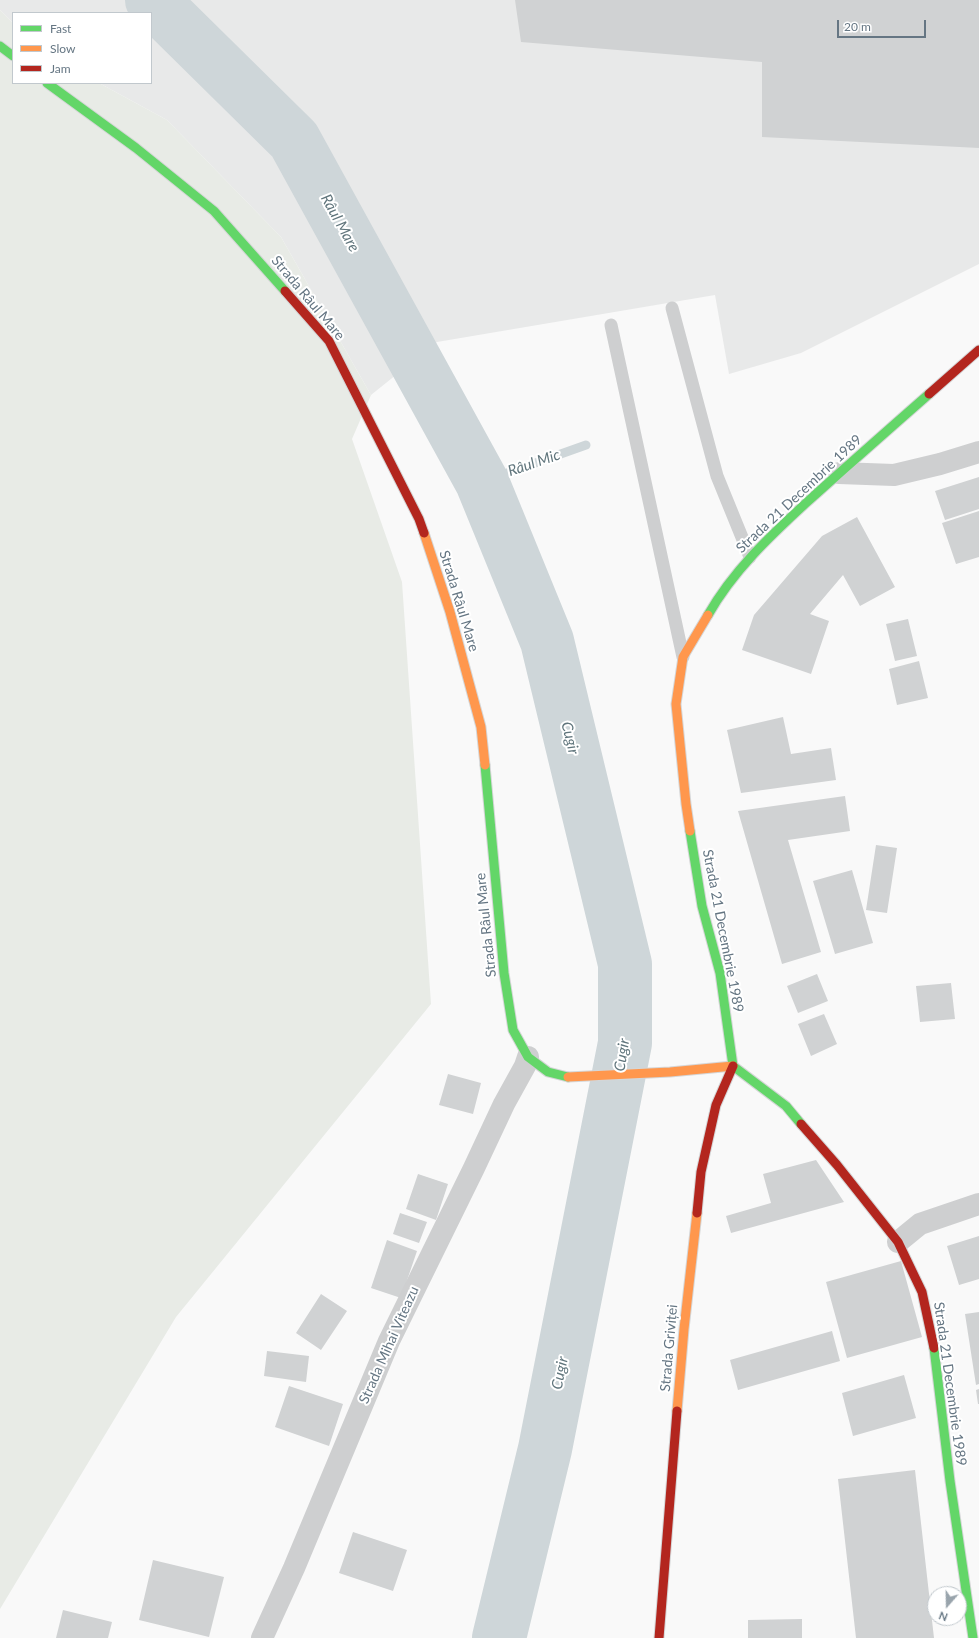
<!DOCTYPE html>
<html>
<head>
<meta charset="utf-8">
<style>
	body { margin:0 }
	#map { position:relative; width:979px; height:1638px; overflow:hidden; background:#f9f9f9; font-family:Lato,sans-serif }
	canvas { display:block }
	.legend { position:absolute; left:12px; top:12px; width:140px; height:72px; box-sizing:border-box; background:#fff; border:1px solid #c1c8cd; margin:0; padding:5px 7px; list-style:none; font-size:12px; color:#657683 }
	.legend li { display:flex; align-items:center; gap:8px; height:20px }
	.legend b { width:20px; border:1px solid #c1c8cd }
	.north { position:absolute; left:927px; top:1586px; width:40px; height:40px; box-sizing:border-box; background:#fff; border:1px solid #c1c8cd; border-radius:50%; rotate:200deg; font-size:11px; font-weight:700; line-height:16px; text-align:center; color:#657683 }
	.north::after { content:''; display:block; margin:auto; width:14px; height:18px; background:#99a4ac; clip-path:polygon(50% 0,100% 100%,50% 72%,0 100%) }
	.scale { position:absolute; left:837px; top:20px; width:89px; height:18px; box-sizing:border-box; border:2px solid #657683; border-top:0; padding-left:5px; font-size:12px; line-height:14px; white-space:nowrap; color:#657683; -webkit-text-stroke:3px #fff; paint-order:stroke }
</style>
</head>
<body>
<div id="map">
<canvas width="979" height="1638"></canvas>
<ul class="legend">
<li><b style="height:5px;background:#63d668"></b>Fast</li>
<li><b style="height:5px;background:#ff974d"></b>Slow</li>
<li><b style="height:5px;background:#b3261e"></b>Jam</li>
</ul>
<div class="north">N</div>
<div class="scale">20 m</div>
</div>
<script>
const context = document.querySelector('canvas').getContext('2d');
context.lineJoin = 'round';
function paint(path, color) {
  context.fillStyle = color;
  context.fill(path, 'evenodd');
}
function strokePath(path, color, width, dash) {
  context.strokeStyle = color;
  context.lineWidth = width;
  context.lineCap = dash ? 'butt' : 'round';
  context.setLineDash(dash || []);
  context.stroke(path);
}
function drawText(font, color, halo, rows, align = 'center') {
  context.font = font + ' Lato,sans-serif';
  context.lineWidth = 4;
  context.setLineDash([]);
  context.textBaseline = 'middle';
  context.strokeStyle = halo;
  context.fillStyle = color;
  for (const [text, x, y, turn = 0] of rows) {
    context.save();
    context.translate(x, y);
    context.rotate((+turn || 0) * Math.PI / 180);
    context.textAlign = isNaN(turn) ? turn : align;
    if (halo) context.strokeText(text, 0, 0);
    context.fillText(text, 0, 0);
    context.restore();
  }
}
const built = new Path2D(`
	M 0,0 L 979,0 L 979,264 L 801,353 L 729,374 L 715,295 L 437,342 L 371,395 L 281,237 L 167,120 L 99,83 L 151,83 L 151,13 L 13,13 L 13,23 L 0,10 Z`);
const green = new Path2D(`
	M 0,10 L 13,23 L 13,83 L 99,83 L 167,120 L 281,237 L 371,395 L 352,439 L 402,582 L 431,1004 L 176,1317 L 0,1609 Z`);
const stream = new Path2D(`
	M 482,482 L 586,445`);
const river = new Path2D(`
	M 152,0 L 294,140 L 482,482 L 547,641 L 625,964 L 625,1043 L 545,1449 L 499,1638`);
const building = new Path2D(`
	M 515,0 L 979,0 L 979,148 L 762,137 L 762,62 L 521,42 Z
	M 979,477 L 979,509 L 945,520 L 935,491 Z
	M 979,511 L 979,557 L 956,564 L 942,523 Z
	M 857,517 L 895,587 L 860,606 L 843,575 L 810,614 L 829,621 L 811,674 L 742,650 L 754,615 L 822,536 Z
	M 908,619 L 917,656 L 895,661 L 886,624 Z
	M 919,661 L 928,698 L 897,705 L 889,669 Z
	M 783,717 L 791,754 L 831,748 L 836,780 L 741,793 L 727,730 Z
	M 845,796 L 850,831 L 788,840 L 821,952 L 782,964 L 738,811 Z
	M 876,845 L 897,848 L 887,913 L 866,910 Z
	M 852,870 L 873,943 L 835,954 L 813,881 Z
	M 817,974 L 828,1001 L 798,1013 L 787,986 Z
	M 951,983 L 955,1019 L 920,1022 L 916,986 Z
	M 824,1014 L 837,1044 L 811,1056 L 798,1024 Z
	M 448,1074 L 481,1083 L 473,1114 L 439,1105 Z
	M 816,1160 L 844,1202 L 731,1233 L 726,1216 L 771,1203 L 763,1174 Z
	M 418,1174 L 448,1184 L 436,1220 L 406,1209 Z
	M 400,1213 L 427,1222 L 419,1243 L 393,1234 Z
	M 979,1236 L 979,1279 L 959,1285 L 947,1246 Z
	M 387,1240 L 417,1251 L 401,1298 L 371,1288 Z
	M 901,1261 L 922,1337 L 847,1358 L 826,1282 Z
	M 321,1294 L 347,1311 L 321,1350 L 296,1333 Z
	M 979,1312 L 979,1384 L 976,1385 L 965,1314 Z
	M 832,1331 L 840,1361 L 738,1390 L 730,1360 Z
	M 267,1351 L 309,1356 L 306,1382 L 264,1376 Z
	M 904,1375 L 916,1418 L 853,1436 L 842,1393 Z
	M 289,1386 L 343,1404 L 329,1446 L 275,1427 Z
	M 979,1389 L 979,1404 L 978,1404 L 976,1390 Z
	M 915,1470 L 934,1638 L 856,1638 L 838,1479 Z
	M 353,1532 L 407,1550 L 393,1591 L 339,1573 Z
	M 153,1560 L 224,1577 L 209,1637 L 139,1620 Z
	M 63,1610 L 112,1622 L 108,1638 L 56,1638 Z
	M 802,1619 L 802,1638 L 748,1638 L 748,1620 Z`);
const lane = new Path2D(`
	M 672,308 L 717,476 L 750,557
	M 611,325 L 683,657`);
const street = new Path2D(`
	M 839,473 L 894,475 L 940,464 L 979,452
	M 898,1242 L 920,1224 L 979,1204
	M 262,1638 L 294,1568 L 389,1341 L 474,1168 L 504,1104 L 525,1066 L 528,1057`);
const fast = new Path2D(`
	M 0,46 L 13,56
	M 47,83 L 136,148 L 214,211 L 285,291
	M 708,615 C 733,571 769,537 806,503 C 847,466 888,430 929,394
	M 485,765 L 504,973 L 513,1030 L 528,1057 L 548,1072 L 568,1077
	M 690,831 L 702,906 L 720,973 L 733,1066 L 786,1106 L 801,1124
	M 934,1348 L 950,1481 L 973,1638`);
const slow = new Path2D(`
	M 424,533 L 450,612 L 481,727 L 485,765
	M 690,831 L 686,804 L 676,704 L 683,657 L 708,615
	M 568,1077 L 670,1072 L 733,1066
	M 677,1411 L 684,1329 L 697,1213`);
const jam = new Path2D(`
	M 285,291 L 329,341 L 419,519 L 424,533
	M 929,394 L 979,350
	M 801,1124 L 837,1165 L 898,1242 L 922,1292 L 934,1348
	M 697,1213 L 701,1172 L 716,1105 L 733,1066
	M 659,1638 L 677,1411`);
const streetNames = [
	["Strada Râul Mare",308,298,50],
	["Strada 21 Decembrie 1989",799,494,-43],
	["Strada Râul Mare",459,601,73],
	["Strada Râul Mare",486,925,-96],
	["Strada 21 Decembrie 1989",723,931,79],
	["Strada Mihai Viteazu",389,1345,-66],
	["Strada Griviței",669,1348,-85],
	["Strada 21 Decembrie 1989",950,1384,82]
];
const waterNames = [
	["Râul Mare",340,223,61],
	["Râul Mic",534,463,-19],
	["Cugir",570,738,76],
	["Cugir",622,1055,-81],
	["Cugir",560,1373,-79]
];
paint(built, '#e8e9e9');
paint(green, '#e8ebe6');
strokePath(stream, '#ced6d9', 9);
strokePath(river, '#ced6d9', 54);
paint(building, '#d0d2d3');
strokePath(fast, '#d5d6d7', 11);
strokePath(slow, '#d5d6d7', 11);
strokePath(jam, '#d5d6d7', 11);
strokePath(lane, '#cecfd0', 13);
strokePath(street, '#cecfd0', 22);
strokePath(fast, '#63d668', 9);
strokePath(slow, '#ff974d', 9);
strokePath(jam, '#b3261e', 9);
drawText('14px', '#657683', '#fff', streetNames);
drawText('italic 15px', '#60757c', '#fff', waterNames);
</script>
</body>
</html>
